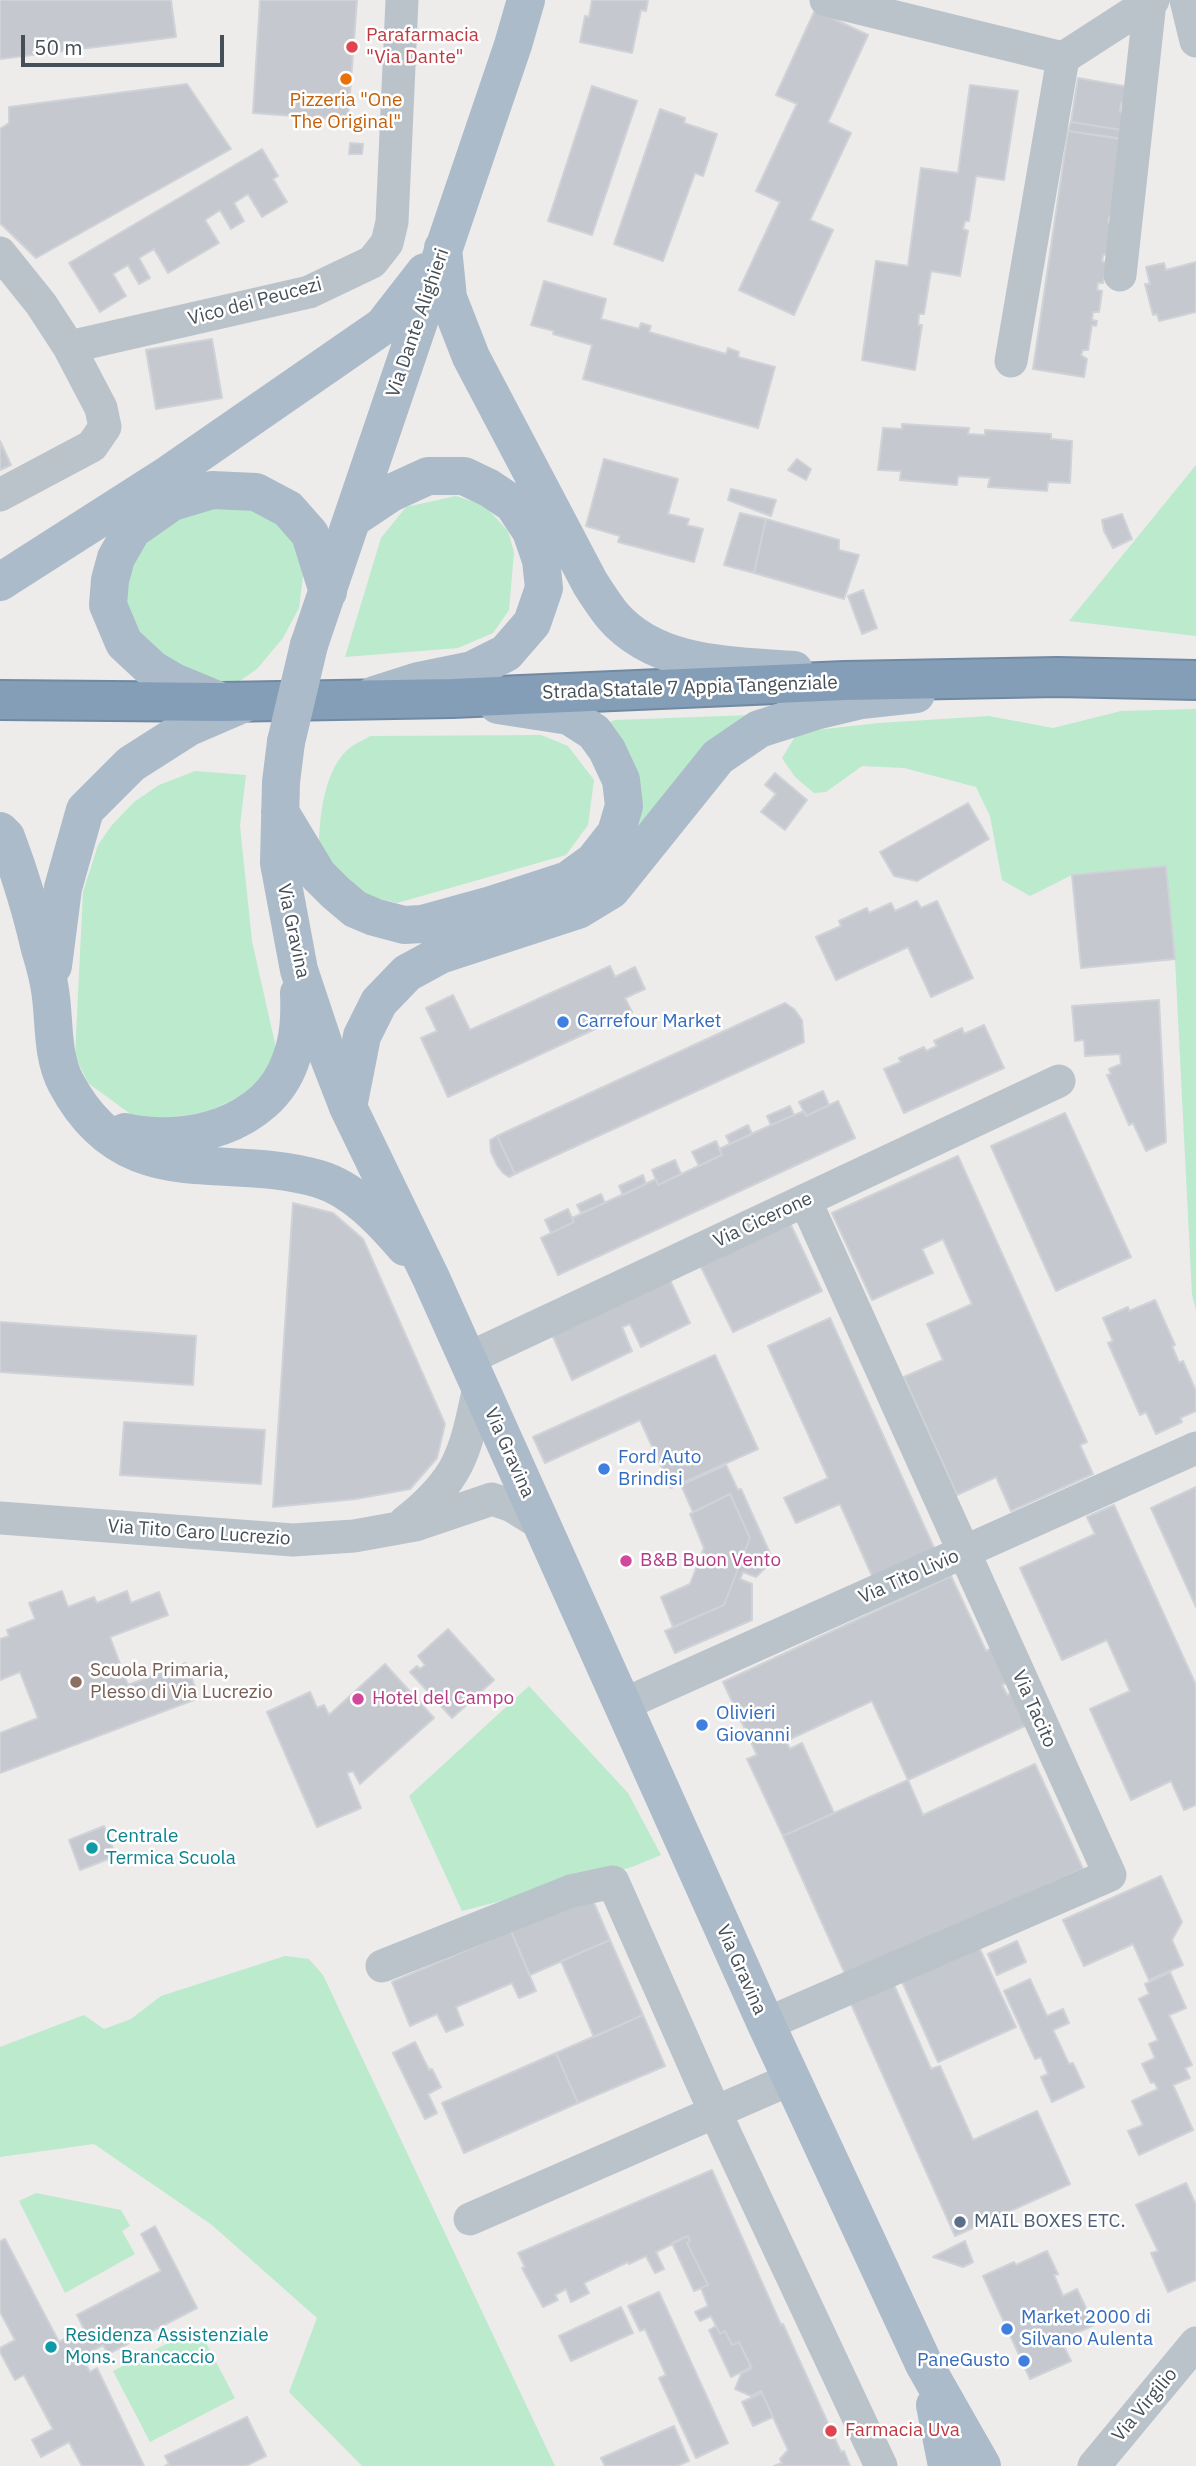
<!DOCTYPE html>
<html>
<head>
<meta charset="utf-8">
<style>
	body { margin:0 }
	#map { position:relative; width:1196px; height:2466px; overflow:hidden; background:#eeebeb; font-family:"IBM Plex Sans",sans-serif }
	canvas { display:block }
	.scale { position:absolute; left:21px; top:35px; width:203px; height:32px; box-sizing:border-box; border:4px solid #454f57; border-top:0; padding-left:9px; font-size:21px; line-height:24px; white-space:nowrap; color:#454f57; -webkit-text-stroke:5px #fff; paint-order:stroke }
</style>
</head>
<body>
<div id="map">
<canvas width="1196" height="2466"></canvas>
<div class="scale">50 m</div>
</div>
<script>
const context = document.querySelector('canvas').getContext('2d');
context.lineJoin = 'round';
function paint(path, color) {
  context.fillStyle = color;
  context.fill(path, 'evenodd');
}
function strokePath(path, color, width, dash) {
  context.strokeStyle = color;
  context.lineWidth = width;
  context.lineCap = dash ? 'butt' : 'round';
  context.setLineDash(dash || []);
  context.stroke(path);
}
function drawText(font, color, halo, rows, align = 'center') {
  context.font = font + ' "IBM Plex Sans",sans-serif';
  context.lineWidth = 5;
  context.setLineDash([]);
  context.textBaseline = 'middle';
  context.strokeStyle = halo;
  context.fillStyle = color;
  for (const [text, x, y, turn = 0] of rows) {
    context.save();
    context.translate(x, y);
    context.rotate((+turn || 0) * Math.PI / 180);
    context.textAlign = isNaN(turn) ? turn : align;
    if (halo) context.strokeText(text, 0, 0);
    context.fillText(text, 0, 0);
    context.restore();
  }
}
const green = new Path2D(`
	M 1196,465 L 1196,636 L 1069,621 Z
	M 456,496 L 484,505 L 508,531 L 514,552 L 509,610 L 493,633 L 458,648 L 345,657 L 381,538 L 406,507 Z
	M 238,498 L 279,517 L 305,561 L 299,608 L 283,638 L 257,669 L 231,687 L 180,673 L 127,634 L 121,597 L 132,557 L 153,530 L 189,504 Z
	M 1196,709 L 1196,1310 L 1192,1295 L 1175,959 L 1166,866 L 1072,875 L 1030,896 L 1002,880 L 990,816 L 976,787 L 904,768 L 862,766 L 826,792 L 814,793 L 795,777 L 782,758 L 798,732 L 879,723 L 989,716 L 1053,728 L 1121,711 Z
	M 751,715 L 629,852 L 607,723 L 615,720 Z
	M 541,735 L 568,746 L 594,780 L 588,825 L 566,855 L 397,903 L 360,894 L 319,849 C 319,818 324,767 351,747 C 356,743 364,740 370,736 Z
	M 195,771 L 246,775 L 240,826 L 252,941 L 278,1057 L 265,1080 L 239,1097 L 207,1112 L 169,1118 L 136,1118 L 88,1083 L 75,1056 L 83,892 L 98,845 L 112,825 L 134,802 L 159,785 Z
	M 529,1686 L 628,1793 L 661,1855 L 632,1867 L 462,1911 L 409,1796 Z
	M 285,1956 L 309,1959 L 323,1975 L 555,2466 L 362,2466 L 289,2392 L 317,2318 L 212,2225 L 94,2144 L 0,2157 L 0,2047 L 84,2015 L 104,2029 L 131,2019 L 161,1996 Z
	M 36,2193 L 121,2210 L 130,2226 L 122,2231 L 135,2254 L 65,2293 L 19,2201 Z
	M 198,2328 L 235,2398 L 150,2442 L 113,2371 Z`);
const building = new Path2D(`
	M 0,0 L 171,0 L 176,37 L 0,59 Z
	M 260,0 L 357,0 L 348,120 L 253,113 Z
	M 592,0 L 648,0 L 646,11 L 641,10 L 632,53 L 580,42 L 585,16 L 589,17 Z
	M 815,10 L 868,35 L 828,122 L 851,133 L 810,220 L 833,230 L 794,315 L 739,290 L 780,202 L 756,191 L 797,104 L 776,95 Z
	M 1078,78 L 1129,87 L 1126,103 L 1121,103 L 1120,112 L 1124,113 L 1122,130 L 1071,122 Z
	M 187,84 L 231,149 L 36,258 L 0,223 L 0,129 L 9,123 L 9,107 Z
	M 970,85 L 1018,91 L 1004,180 L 976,176 L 969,221 L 965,221 L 963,229 L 968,231 L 960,276 L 931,271 L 924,314 L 919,314 L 918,325 L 922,325 L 915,370 L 862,360 L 876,261 L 908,266 L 921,168 L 958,173 Z
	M 592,86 L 637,101 L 592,235 L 548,221 Z
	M 660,109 L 685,118 L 684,123 L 717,134 L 703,176 L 695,173 L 663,261 L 614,244 Z
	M 1071,122 L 1122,130 L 1120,139 L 1068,131 Z
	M 1068,131 L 1125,139 L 1113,216 L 1109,217 L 1108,222 L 1112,225 L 1107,254 L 1103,255 L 1102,261 L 1106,263 L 1103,283 L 1098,283 L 1097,290 L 1102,291 L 1099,312 L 1093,312 L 1092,320 L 1097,321 L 1096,326 L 1092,325 L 1088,350 L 1083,350 L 1081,355 L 1087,359 L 1084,377 L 1033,369 Z
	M 350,143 L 363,144 L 362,154 L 349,154 Z
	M 262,149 L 278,176 L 273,179 L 287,202 L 262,217 L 248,194 L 234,203 L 244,221 L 231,229 L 220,210 L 205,220 L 219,243 L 168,273 L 154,249 L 139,258 L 150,278 L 139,284 L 128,265 L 113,274 L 126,296 L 100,312 L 69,263 Z
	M 1196,262 L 1196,312 L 1159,321 L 1157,314 L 1153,315 L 1145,284 L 1150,284 L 1146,267 L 1164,263 L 1166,270 Z
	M 544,281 L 606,299 L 601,319 L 639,329 L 641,323 L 651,326 L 649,332 L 726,354 L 728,348 L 739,352 L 738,357 L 775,367 L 758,428 L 583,379 L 592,345 L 553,334 L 554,331 L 531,325 Z
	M 212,339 L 222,398 L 156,409 L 146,350 Z
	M 902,424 L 969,428 L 968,434 L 985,435 L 985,430 L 1051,434 L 1051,439 L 1072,441 L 1070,483 L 1048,482 L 1047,491 L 988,487 L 990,478 L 958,476 L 957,485 L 900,480 L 901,471 L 878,470 L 883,428 L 902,429 Z
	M 0,441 L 11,465 L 0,470 Z
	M 604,459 L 678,479 L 668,514 L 689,519 L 687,525 L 703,529 L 694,562 L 618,542 L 620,536 L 586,526 Z
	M 797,459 L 811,469 L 806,480 L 788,470 Z
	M 731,489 L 776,500 L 771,516 L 728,500 Z
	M 740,513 L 766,519 L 754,573 L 724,565 Z
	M 1122,514 L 1132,539 L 1113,548 L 1104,531 L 1102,520 Z
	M 766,519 L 839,540 L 839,550 L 859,555 L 844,599 L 754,573 Z
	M 863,590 L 877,628 L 862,634 L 848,596 Z
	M 775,773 L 807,800 L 785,830 L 761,812 L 776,794 L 765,785 Z
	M 968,803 L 989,839 L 917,881 L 894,876 L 880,852 Z
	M 1166,866 L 1175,959 L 1081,968 L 1072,875 Z
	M 917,901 L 921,908 L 937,901 L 973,978 L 931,997 L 908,947 L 836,980 L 816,937 L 841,926 L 839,921 L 867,908 L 869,913 L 891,903 L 895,911 Z
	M 610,966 L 615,977 L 635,967 L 645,989 L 625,998 L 632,1012 L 448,1097 L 421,1038 L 437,1031 L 426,1008 L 453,995 L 470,1030 Z
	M 1159,1000 L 1166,1142 L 1146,1151 L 1133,1123 L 1129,1125 L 1107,1075 L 1111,1074 L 1109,1069 L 1121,1064 L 1120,1054 L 1085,1056 L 1084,1040 L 1075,1041 L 1072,1006 Z
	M 785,1003 L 794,1009 L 802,1020 L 804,1042 L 515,1174 L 497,1136 Z
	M 984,1025 L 1004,1068 L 904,1113 L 884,1069 L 901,1062 L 899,1058 L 924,1047 L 926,1051 L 937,1046 L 934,1041 L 962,1028 L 964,1034 Z
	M 823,1091 L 829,1105 L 806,1116 L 799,1102 Z
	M 838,1101 L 855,1138 L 558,1275 L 541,1238 L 574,1222 L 572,1218 L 656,1179 L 658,1185 L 722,1155 L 719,1149 L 771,1125 L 804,1111 L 806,1116 Z
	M 790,1106 L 794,1115 L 771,1125 L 767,1116 Z
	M 1065,1113 L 1131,1257 L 1056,1291 L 991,1146 Z
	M 748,1125 L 752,1134 L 730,1144 L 726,1136 Z
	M 497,1136 L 515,1174 L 509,1177 L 503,1173 L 497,1165 L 491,1152 L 490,1140 Z
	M 716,1141 L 722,1155 L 699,1166 L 692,1152 Z
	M 958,1156 L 1087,1442 L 1080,1445 L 1093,1474 L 1011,1511 L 996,1477 L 957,1495 L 904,1377 L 943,1360 L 927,1324 L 972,1304 L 943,1239 L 922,1249 L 933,1273 L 872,1300 L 832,1213 Z
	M 675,1160 L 681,1174 L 658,1185 L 652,1170 Z
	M 643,1175 L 646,1184 L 623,1195 L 619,1186 Z
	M 601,1194 L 605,1203 L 581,1213 L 577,1205 Z
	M 293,1203 L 333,1213 L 363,1239 L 445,1424 L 437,1458 L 410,1489 L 356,1499 L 273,1507 Z
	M 568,1209 L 574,1222 L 551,1233 L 545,1220 Z
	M 790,1223 L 822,1291 L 733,1332 L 700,1265 Z
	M 670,1280 L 690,1323 L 641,1347 L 630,1324 L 622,1327 L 632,1351 L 572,1380 L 551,1332 Z
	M 1155,1300 L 1175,1345 L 1172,1346 L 1179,1363 L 1183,1361 L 1196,1391 L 1196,1411 L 1180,1418 L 1182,1422 L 1156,1434 L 1146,1412 L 1140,1415 L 1108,1343 L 1113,1341 L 1103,1318 L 1128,1307 L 1129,1311 Z
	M 830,1318 L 935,1550 L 873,1578 L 840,1504 L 796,1523 L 784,1498 L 828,1478 L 768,1346 Z
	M 0,1322 L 196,1336 L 193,1385 L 0,1372 Z
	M 715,1355 L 758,1449 L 671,1488 L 640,1420 L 545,1463 L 533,1437 Z
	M 124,1422 L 265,1430 L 261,1484 L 120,1475 Z
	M 726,1465 L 738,1490 L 741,1489 L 773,1560 L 756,1577 L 743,1572 L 740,1579 L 752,1584 L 752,1620 L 675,1653 L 665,1631 L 724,1605 L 750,1538 L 730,1494 L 693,1512 L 681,1485 Z
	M 1196,1487 L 1196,1607 L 1151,1508 Z
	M 730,1494 L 750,1538 L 724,1605 L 673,1627 L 661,1597 L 690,1584 L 704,1548 L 690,1514 Z
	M 1114,1505 L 1196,1685 L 1196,1805 L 1184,1810 L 1171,1781 L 1131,1800 L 1090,1709 L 1130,1691 L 1107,1640 L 1062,1660 L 1020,1568 L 1095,1534 L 1087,1517 Z
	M 951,1576 L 986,1651 L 992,1648 L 1008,1682 L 1002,1685 L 1007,1695 L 1012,1693 L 1027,1725 L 908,1780 L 872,1701 L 786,1741 L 790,1749 L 802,1743 L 834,1813 L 783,1836 L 747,1759 L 757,1755 L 723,1682 Z
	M 62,1591 L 68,1607 L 94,1597 L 97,1603 L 127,1591 L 131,1603 L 159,1592 L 168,1615 L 110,1637 L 128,1685 L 186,1663 L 199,1698 L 0,1773 L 0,1733 L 38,1718 L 20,1672 L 0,1680 L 0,1639 L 9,1636 L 7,1630 L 35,1619 L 29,1603 Z
	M 448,1629 L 494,1680 L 452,1718 L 410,1672 L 417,1666 L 420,1669 L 425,1665 L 418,1656 Z
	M 385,1664 L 434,1718 L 360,1784 L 353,1771 L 347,1773 L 361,1808 L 317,1827 L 267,1712 L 310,1692 L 317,1708 L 324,1705 L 329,1715 Z
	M 1035,1764 L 1083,1869 L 846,1976 L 783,1836 L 908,1780 L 923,1815 Z
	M 104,1826 L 116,1856 L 80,1870 L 69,1840 Z
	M 1161,1876 L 1182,1922 L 1172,1940 L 1183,1965 L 1149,1980 L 1133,1944 L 1084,1966 L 1063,1920 Z
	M 591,1896 L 610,1940 L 530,1975 L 511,1931 Z
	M 511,1931 L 536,1991 L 519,1998 L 512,1983 L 456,2007 L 463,2025 L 446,2032 L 437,2014 L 410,2026 L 392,1982 Z
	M 610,1940 L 643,2015 L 594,2037 L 561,1961 Z
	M 1017,1941 L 1026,1962 L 997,1975 L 988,1954 Z
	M 977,1943 L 1016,2027 L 938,2062 L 900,1977 Z
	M 1170,1972 L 1186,2008 L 1169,2015 L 1192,2065 L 1185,2068 L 1190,2078 L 1173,2085 L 1193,2130 L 1139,2155 L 1128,2131 L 1143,2125 L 1132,2101 L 1158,2089 L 1154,2082 L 1151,2083 L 1142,2064 L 1155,2058 L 1149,2044 L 1158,2040 L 1139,1999 L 1149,1994 L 1145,1984 Z
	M 891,1978 L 931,2069 L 940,2066 L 973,2140 L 1037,2111 L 1070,2184 L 955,2236 L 848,1997 Z
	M 1030,1979 L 1047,2016 L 1063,2009 L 1069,2023 L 1053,2030 L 1069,2064 L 1073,2063 L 1084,2087 L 1052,2102 L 1041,2077 L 1048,2074 L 1041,2057 L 1035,2059 L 1004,1991 Z
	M 643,2015 L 665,2066 L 578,2103 L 556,2053 Z
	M 415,2042 L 429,2070 L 432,2069 L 441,2087 L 428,2094 L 437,2113 L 425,2119 L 393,2053 Z
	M 556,2053 L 578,2103 L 464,2153 L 442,2103 Z
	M 712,2170 L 781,2325 L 783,2324 L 841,2452 L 844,2451 L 850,2466 L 774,2466 L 782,2463 L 780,2459 L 788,2450 L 761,2391 L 751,2396 L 735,2389 L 741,2374 L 752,2368 L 739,2342 L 732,2345 L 725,2331 L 720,2334 L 711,2316 L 700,2321 L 695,2312 L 708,2306 L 701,2288 L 708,2285 L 687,2243 L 690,2242 L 688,2236 L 656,2252 L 664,2269 L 655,2273 L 646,2256 L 629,2264 L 628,2262 L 584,2283 L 589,2293 L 571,2302 L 566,2289 L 555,2295 L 558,2300 L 543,2307 L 522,2268 L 525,2267 L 518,2253 Z
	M 1186,2183 L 1196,2205 L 1196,2280 L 1168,2292 L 1151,2253 L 1158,2251 L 1136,2205 Z
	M 155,2226 L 197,2308 L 108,2354 L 103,2345 L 92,2351 L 92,2357 L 84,2361 L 90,2372 L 97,2368 L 144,2466 L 82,2466 L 69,2442 L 41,2457 L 32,2440 L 53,2429 L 24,2375 L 15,2380 L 0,2352 L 0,2348 L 15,2340 L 0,2312 L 0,2241 L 5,2239 L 59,2342 L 84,2329 L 77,2315 L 161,2271 L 141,2234 Z
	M 688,2236 L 690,2242 L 687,2243 L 708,2285 L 694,2291 L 672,2243 Z
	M 965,2241 L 973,2262 L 963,2267 L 933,2257 Z
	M 1047,2251 L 1058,2274 L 1054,2275 L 1063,2296 L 1077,2289 L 1094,2325 L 1061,2340 L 1071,2361 L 1030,2379 L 983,2276 L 1014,2262 L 1016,2265 Z
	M 659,2292 L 728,2443 L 696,2458 L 659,2378 L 666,2375 L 645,2329 L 640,2331 L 628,2306 Z
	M 621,2307 L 633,2333 L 571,2361 L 559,2336 Z
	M 716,2326 L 720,2334 L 725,2331 L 732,2345 L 739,2342 L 751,2367 L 731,2377 L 709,2330 Z
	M 762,2393 L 773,2417 L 753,2426 L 742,2402 Z
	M 247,2417 L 266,2456 L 246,2466 L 165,2466 L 169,2464 L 165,2456 Z
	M 674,2426 L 689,2461 L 677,2466 L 605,2466 L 601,2458 Z`);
const minor = new Path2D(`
	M 826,0 L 1063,58 L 1153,0
	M 1186,0 L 1196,41
	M 0,253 L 41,304 L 69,347 L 309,292 L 372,262 L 387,243 L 392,222 L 402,0
	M 1120,275 L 1150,2
	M 1011,361 L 1063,58
	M 0,495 L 92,446 L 105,427 L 101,408 L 69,347
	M 467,1359 L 1059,1081
	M 0,1518 L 293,1540 L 354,1536 L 415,1525 L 492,1499 L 512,1506 L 541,1524
	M 405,1522 C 461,1478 465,1453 479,1387
	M 622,1705 L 1196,1448
	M 382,1966 L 571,1891 L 613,1882 L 715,2112 L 881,2466
	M 766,2024 L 1110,1875 L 805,1200
	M 470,2219 L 791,2079
	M 1094,2466 L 1196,2343`);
const major = new Path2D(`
	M 443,248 L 448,298 L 471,357 L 590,583 C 597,594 604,605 612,615 C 656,667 732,665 794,670
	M 352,519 L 391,493 L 428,476 L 464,476 L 489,488 L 513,504 L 531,531 L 541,560 L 544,588 L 532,623 L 506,653 L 472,670 L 418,681 L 374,695
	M 0,582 L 169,474 L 383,326 L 425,272
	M 309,645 L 513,45 L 526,0
	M 220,701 L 174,682 L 152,669 L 124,643 L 108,605 L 110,580 L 116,558 L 132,530 L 172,502 L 212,490 L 256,492 L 288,509 L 310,534 L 328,592
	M 286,742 L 281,782 L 279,863 L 299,970 L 324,1045 L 348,1107 L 431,1278 L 766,2024 L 924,2364 L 982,2466
	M 280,812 L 318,875 L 335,892 L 355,909 L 374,917 L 404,925 L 422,924 L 491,905 L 568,880 L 594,861 L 616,833 L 624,806 L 621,780 L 607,750 L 594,732 L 569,716 L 498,705
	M 0,831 L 6,837 C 20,874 31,910 40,949 C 44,962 48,976 50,990 C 55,1020 51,1055 66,1083 C 127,1198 222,1150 319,1179 C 353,1189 382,1220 405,1247
	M 53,966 L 63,888 L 85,810 L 131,764 L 189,727 L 247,702
	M 348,1107 L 362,1036 L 379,1002 L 407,973 L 440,955 L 578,910 L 611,890 L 718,757 L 759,729 L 819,710 L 861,700 L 916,694
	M 125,1132 C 185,1146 267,1126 290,1062 C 299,1039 300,1017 299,993
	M 935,2405 L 947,2466`);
const highway = new Path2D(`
	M 0,700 L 222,702 L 452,698 L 845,681 L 1058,677 L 1196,680`);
const majorBridge = new Path2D(`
	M 286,742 L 309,645`);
const markers = [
	[352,47,7,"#e0444e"],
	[346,79,7,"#e8710a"],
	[563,1022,7,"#3f7fe0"],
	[604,1469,7,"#3f7fe0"],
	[626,1561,7,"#d1479c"],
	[76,1682,7,"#8d6e63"],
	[358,1699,7,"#d1479c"],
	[702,1725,7,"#3f7fe0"],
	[92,1848,7,"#0f9aa8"],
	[960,2222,7,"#5c6f8a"],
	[1007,2329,7,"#3f7fe0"],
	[51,2347,7,"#0f9aa8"],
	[1024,2361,7,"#3f7fe0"],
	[831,2431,7,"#e0444e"]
];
const healthNames = [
	["Parafarmacia",366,36],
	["\"Via Dante\"",366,58],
	["Farmacia Uva",845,2431]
];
const foodNames = [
	["Pizzeria \"One",346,101],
	["The Original\"",346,123]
];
const streetNames = [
	["Vico dei Peucezi",255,302,-15],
	["Via Dante Alighieri",418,323,-71],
	["Strada Statale 7 Appia Tangenziale",690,688,-2],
	["Via Gravina",293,931,78],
	["Via Cicerone",763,1220,-25],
	["Via Gravina",509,1453,66],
	["Via Tito Caro Lucrezio",199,1533,4],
	["Via Tito Livio",909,1577,-24],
	["Via Tacito",1034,1709,66],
	["Via Gravina",741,1970,66],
	["Via Virgilio",1145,2405,-50]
];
const shopNames = [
	["Carrefour Market",577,1022],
	["Ford Auto",618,1458],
	["Brindisi",618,1480],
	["Olivieri",716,1714],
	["Giovanni",716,1736],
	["Market 2000 di",1021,2318],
	["Silvano Aulenta",1021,2340],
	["PaneGusto",1010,2361,"right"]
];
const hotelNames = [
	["B&B Buon Vento",640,1561],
	["Hotel del Campo",372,1699]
];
const educationNames = [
	["Scuola Primaria,",90,1671],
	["Plesso di Via Lucrezio",90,1693]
];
const cultureNames = [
	["Centrale",106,1837],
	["Termica Scuola",106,1859],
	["Residenza Assistenziale",65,2336],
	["Mons. Brancaccio",65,2358]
];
const serviceNames = [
	["MAIL BOXES ETC.",974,2222]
];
paint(green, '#bbeacd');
paint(building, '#c5c8ce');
strokePath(building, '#cfd2d7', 2);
strokePath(highway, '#7189a3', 42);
strokePath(minor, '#bac3ca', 33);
strokePath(major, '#acbbc9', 38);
strokePath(highway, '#859eb8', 38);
strokePath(majorBridge, '#acbbc9', 38);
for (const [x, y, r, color] of markers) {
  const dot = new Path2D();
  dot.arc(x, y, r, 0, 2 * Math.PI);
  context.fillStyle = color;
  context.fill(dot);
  strokePath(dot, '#fff', 2.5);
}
drawText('19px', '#be3a42', '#fff', healthNames, 'left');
drawText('19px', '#c56008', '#fff', foodNames);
drawText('19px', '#454f57', '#fff', streetNames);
drawText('19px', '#366cbe', '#fff', shopNames, 'left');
drawText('19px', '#b23c85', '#fff', hotelNames, 'left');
drawText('19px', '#785e54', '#fff', educationNames, 'left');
drawText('19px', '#0d838f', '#fff', cultureNames, 'left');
drawText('19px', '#4e5e75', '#fff', serviceNames, 'left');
</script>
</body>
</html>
